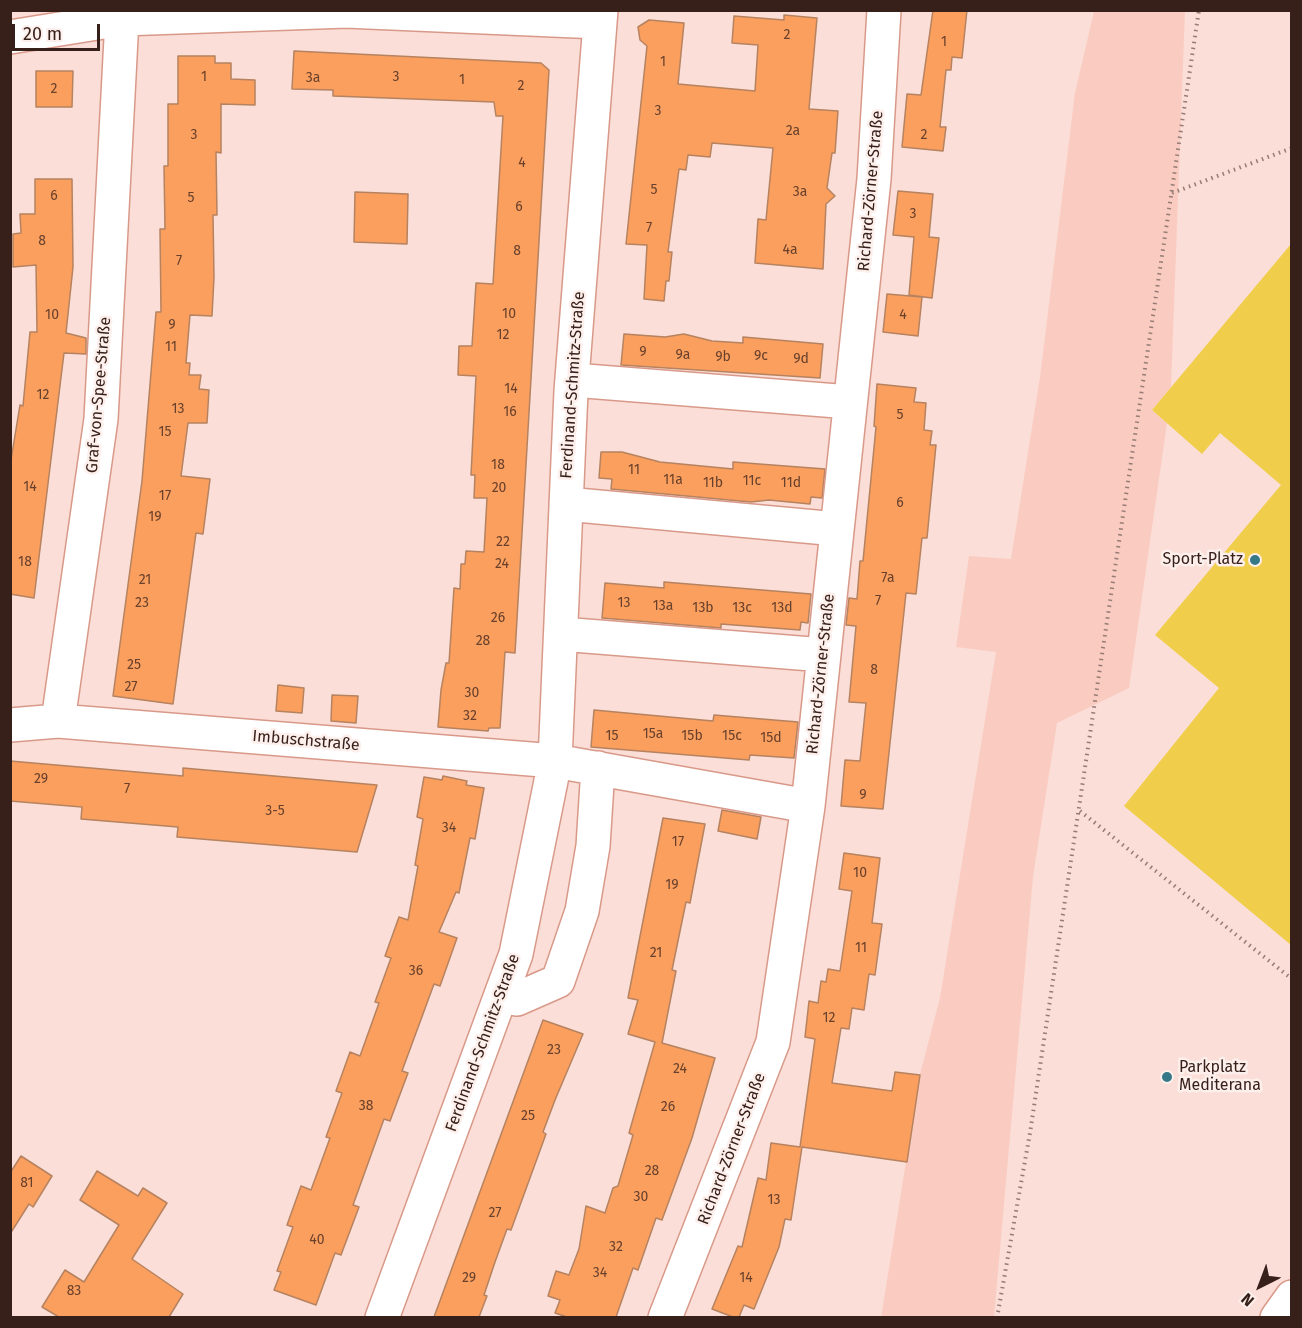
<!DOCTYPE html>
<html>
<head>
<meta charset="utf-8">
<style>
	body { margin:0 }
	#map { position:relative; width:1302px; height:1328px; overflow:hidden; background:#faded7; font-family:"Fira Sans",sans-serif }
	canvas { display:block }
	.frame { position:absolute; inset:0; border:12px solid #38201a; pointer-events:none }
	.north { position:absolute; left:1230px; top:1256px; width:60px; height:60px; -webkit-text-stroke:4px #fdefeb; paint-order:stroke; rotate:222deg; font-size:16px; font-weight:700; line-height:24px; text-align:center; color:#38201a }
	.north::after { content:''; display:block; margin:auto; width:21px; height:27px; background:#38201a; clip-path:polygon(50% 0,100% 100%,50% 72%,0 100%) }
	.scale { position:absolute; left:12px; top:24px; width:88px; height:27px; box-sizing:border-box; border:3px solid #38201a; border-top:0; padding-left:8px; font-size:18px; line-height:21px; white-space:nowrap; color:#38201a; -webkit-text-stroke:4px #fdefeb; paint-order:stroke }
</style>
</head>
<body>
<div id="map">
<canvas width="1302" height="1328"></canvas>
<div class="frame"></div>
<div class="north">N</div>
<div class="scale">20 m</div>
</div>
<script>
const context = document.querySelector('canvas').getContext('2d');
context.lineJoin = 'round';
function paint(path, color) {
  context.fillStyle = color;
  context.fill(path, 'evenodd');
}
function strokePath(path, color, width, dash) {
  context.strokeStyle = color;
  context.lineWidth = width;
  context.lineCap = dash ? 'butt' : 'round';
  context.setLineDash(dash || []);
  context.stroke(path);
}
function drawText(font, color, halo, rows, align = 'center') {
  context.font = font + ' "Fira Sans",sans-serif';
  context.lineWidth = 5;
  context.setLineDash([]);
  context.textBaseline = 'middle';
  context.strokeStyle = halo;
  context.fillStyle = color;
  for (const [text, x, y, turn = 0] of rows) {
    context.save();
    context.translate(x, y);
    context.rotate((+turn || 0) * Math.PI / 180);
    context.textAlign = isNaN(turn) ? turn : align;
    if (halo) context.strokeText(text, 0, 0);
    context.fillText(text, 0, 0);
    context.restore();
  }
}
const built = new Path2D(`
	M 1094,11 L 1185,11 L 1171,387 L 1152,410 L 1167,423 L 1129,688 L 1057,723 L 1033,877 L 994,1317 L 881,1318 L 920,1074 L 940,998 L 996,652 L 956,647 L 969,556 L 1011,559 L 1040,377 L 1075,93 Z`);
const green = new Path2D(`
	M 1291,244 L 1291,945 L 1124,806 L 1219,688 L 1155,635 L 1281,485 L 1220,433 L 1202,454 L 1152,410 Z`);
const building = new Path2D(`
	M 933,10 L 967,10 L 962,58 L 952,57 L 951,70 L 946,70 L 940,127 L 946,127 L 943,151 L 902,147 L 907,94 L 921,95 Z
	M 784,15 L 817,18 L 809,109 L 838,111 L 835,153 L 832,153 L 827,188 L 835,196 L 826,204 L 823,269 L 755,263 L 758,219 L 766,220 L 773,148 L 712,143 L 710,157 L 688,155 L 686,170 L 679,169 L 668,252 L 672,252 L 669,281 L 666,281 L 664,301 L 644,299 L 647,245 L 626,244 L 647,46 L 640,40 L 638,27 L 649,20 L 684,23 L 678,84 L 755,91 L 758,45 L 732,43 L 734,16 L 784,20 Z
	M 294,51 L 541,63 L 549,70 L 515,653 L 505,652 L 500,728 L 489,728 L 488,731 L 438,727 L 441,690 L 446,663 L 449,663 L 454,588 L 460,589 L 461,564 L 465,564 L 466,551 L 484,552 L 487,498 L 474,498 L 475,475 L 471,475 L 476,376 L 458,375 L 459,346 L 472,346 L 476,283 L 493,284 L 503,116 L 496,116 L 494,102 L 333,96 L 333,90 L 292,89 Z
	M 178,56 L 215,56 L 215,63 L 231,63 L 231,79 L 255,80 L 255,105 L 221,104 L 221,153 L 216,152 L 217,215 L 213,215 L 214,277 L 212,316 L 190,315 L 186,363 L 190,363 L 189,375 L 201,375 L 199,389 L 209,390 L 207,423 L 188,423 L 181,476 L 210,479 L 203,534 L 196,533 L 173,704 L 113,696 L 142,481 L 156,312 L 161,312 L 160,229 L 165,229 L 164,166 L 168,166 L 168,104 L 178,104 Z
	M 36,71 L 73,71 L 72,107 L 36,107 Z
	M 35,179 L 72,179 L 73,267 L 66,333 L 86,338 L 86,354 L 64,353 L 34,598 L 10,594 L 10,466 L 20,405 L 23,406 L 30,332 L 37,332 L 36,265 L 13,267 L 13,234 L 21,233 L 20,214 L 35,214 Z
	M 898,191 L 933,194 L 929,237 L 939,238 L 932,298 L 909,295 L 914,237 L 893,235 Z
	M 355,192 L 408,194 L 407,244 L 354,242 Z
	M 887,294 L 922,297 L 918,336 L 883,332 Z
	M 624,334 L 665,337 L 684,334 L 712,341 L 743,343 L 743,337 L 823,344 L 820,378 L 621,365 Z
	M 877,384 L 916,388 L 914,402 L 926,403 L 924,430 L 932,431 L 930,445 L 936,445 L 927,538 L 922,538 L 916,594 L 906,593 L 883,809 L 841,806 L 845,760 L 860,761 L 866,703 L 849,702 L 856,626 L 846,625 L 849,598 L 857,599 L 860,561 L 863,561 L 876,427 L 874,426 Z
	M 601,452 L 622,452 L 660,462 L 733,469 L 733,462 L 825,469 L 822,498 L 811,497 L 810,504 L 769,500 L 751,502 L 611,489 L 612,479 L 599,478 Z
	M 664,582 L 811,594 L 808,623 L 801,622 L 800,630 L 721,624 L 721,628 L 602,618 L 605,583 L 664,588 Z
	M 278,685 L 304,688 L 302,713 L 276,711 Z
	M 332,695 L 358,696 L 356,723 L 331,721 Z
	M 594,710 L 713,721 L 714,715 L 798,722 L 794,758 L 750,755 L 749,760 L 591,747 Z
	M 10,761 L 183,776 L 183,768 L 377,785 L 357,852 L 177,837 L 178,827 L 81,819 L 82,807 L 10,801 Z
	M 443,776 L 467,781 L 466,785 L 484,788 L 475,839 L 470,838 L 459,893 L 456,892 L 439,932 L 457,938 L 440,986 L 434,984 L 402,1071 L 408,1073 L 390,1121 L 384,1119 L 353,1205 L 359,1207 L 341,1255 L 335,1253 L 316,1305 L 274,1290 L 281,1272 L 277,1271 L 293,1227 L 287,1225 L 301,1186 L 311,1190 L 330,1138 L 326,1137 L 342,1093 L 336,1091 L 350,1052 L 360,1056 L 379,1003 L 375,1002 L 391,958 L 385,956 L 399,917 L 408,920 L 418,866 L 415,865 L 423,819 L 417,817 L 424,777 L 442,780 Z
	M 722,810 L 761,817 L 757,839 L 718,831 Z
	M 663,818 L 705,824 L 690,903 L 686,902 L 672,970 L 676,971 L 662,1043 L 715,1058 L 692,1138 L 662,1220 L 656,1218 L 638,1270 L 633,1268 L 616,1317 L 567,1317 L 555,1313 L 560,1300 L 548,1296 L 556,1271 L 569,1275 L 579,1249 L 586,1206 L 605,1213 L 613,1188 L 618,1186 L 633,1135 L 629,1133 L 655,1042 L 628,1034 L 638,1000 L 628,998 Z
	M 844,853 L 880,858 L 872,923 L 882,924 L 875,975 L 869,974 L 864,1010 L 852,1008 L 849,1029 L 841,1028 L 832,1083 L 892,1091 L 895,1072 L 920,1075 L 907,1162 L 802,1147 L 791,1220 L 785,1219 L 779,1247 L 754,1309 L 744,1305 L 739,1317 L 733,1317 L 712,1309 L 738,1246 L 742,1247 L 758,1178 L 766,1180 L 771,1143 L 800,1147 L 815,1039 L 805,1037 L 809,1001 L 818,1003 L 821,981 L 826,982 L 828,969 L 840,971 L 852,891 L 839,889 Z
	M 543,1020 L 583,1034 L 555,1100 L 543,1132 L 546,1134 L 511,1230 L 507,1229 L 495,1262 L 484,1295 L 487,1296 L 479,1317 L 434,1317 Z
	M 21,1156 L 52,1176 L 33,1207 L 29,1204 L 10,1234 L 10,1173 Z
	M 97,1171 L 138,1196 L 143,1188 L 167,1203 L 132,1259 L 183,1294 L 169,1317 L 59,1317 L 42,1307 L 65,1270 L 84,1282 L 119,1225 L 80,1200 Z`);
const path = new Path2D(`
	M 1172,193 L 1292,148
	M 1080,811 L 1292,979
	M 997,1318 L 1030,1133 L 1199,10`);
const minor = new Path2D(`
	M 10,37 L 122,19 L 346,11 L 599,22
	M 573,380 L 850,402
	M 566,504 L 837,529
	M 561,634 L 824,655
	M 58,721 L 555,761 L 808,806
	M 10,725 L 58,721 L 101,419 L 122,19
	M 501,996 L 517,999 L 558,981 L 582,911 L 593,846 L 598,768
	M 382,1318 L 516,954 L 555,761 L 571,391 L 601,10
	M 665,1318 L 773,1042 L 808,806 L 874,179 L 884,10
	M 1277,1318 L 1292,1297`);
const markers = [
	[1255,560,6,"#357988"],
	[1167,1077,6,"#357988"]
];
const numberNames = [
	["2",787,35],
	["1",944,42],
	["1",663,62],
	["1",204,77],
	["3",396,77],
	["3a",313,78],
	["1",462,80],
	["2",521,86],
	["2",54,89],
	["3",658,111],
	["2a",793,131],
	["3",194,135],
	["2",924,135],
	["4",522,163],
	["5",654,190],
	["3a",800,192],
	["6",54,196],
	["5",191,198],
	["6",519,207],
	["3",913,214],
	["7",649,228],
	["8",42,241],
	["4a",790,250],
	["8",517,251],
	["7",179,261],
	["10",509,314],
	["10",52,315],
	["4",903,315],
	["9",172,325],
	["12",503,335],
	["11",171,347],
	["9",643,352],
	["9a",683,355],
	["9c",761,356],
	["9b",723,357],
	["9d",801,359],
	["14",511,389],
	["12",43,395],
	["13",178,409],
	["16",510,412],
	["5",900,415],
	["15",165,432],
	["18",498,465],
	["11",634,470],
	["11a",673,480],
	["11c",752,481],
	["11b",713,483],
	["11d",791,483],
	["14",30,487],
	["20",499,488],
	["17",165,496],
	["6",900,503],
	["19",155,517],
	["22",503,542],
	["18",25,562],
	["24",502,564],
	["7a",888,578],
	["21",145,580],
	["7",878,601],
	["23",142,603],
	["13",624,603],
	["13a",663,606],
	["13b",703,608],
	["13c",742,608],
	["13d",782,608],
	["26",498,618],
	["28",483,641],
	["25",134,665],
	["8",874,670],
	["27",131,687],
	["30",472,693],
	["32",470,716],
	["15a",653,734],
	["15",612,736],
	["15b",692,736],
	["15c",732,736],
	["15d",771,738],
	["29",41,779],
	["7",127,789],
	["9",863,795],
	["3-5",275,811],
	["34",449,828],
	["17",678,842],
	["10",860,873],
	["19",672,885],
	["11",861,948],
	["21",656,953],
	["36",416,971],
	["12",829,1018],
	["23",554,1050],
	["24",680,1069],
	["38",366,1106],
	["26",668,1107],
	["25",528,1116],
	["28",652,1171],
	["81",27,1183],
	["30",641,1197],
	["13",774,1200],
	["27",495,1213],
	["40",317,1240],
	["32",616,1247],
	["34",600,1273],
	["29",469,1278],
	["14",746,1278],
	["83",74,1291]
];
const streetNames = [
	["Richard-Zörner-Straße",871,191,-85],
	["Ferdinand-Schmitz-Straße",573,385,-86],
	["Graf-von-Spee-Straße",99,395,-85],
	["Richard-Zörner-Straße",821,674,-84],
	["Imbuschstraße",306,741,5],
	["Ferdinand-Schmitz-Straße",483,1043,-70],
	["Richard-Zörner-Straße",732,1149,-69]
];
const poiNames = [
	["Sport-Platz",1243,560],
	["Parkplatz",1179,1068,"left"],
	["Mediterana",1179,1086,"left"]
];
paint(built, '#faccc1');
paint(green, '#f0ce4b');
paint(building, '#fb9f5f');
strokePath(building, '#b6825f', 1.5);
strokePath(minor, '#d99989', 36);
strokePath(path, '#967c75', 4, [1.5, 4.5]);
strokePath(minor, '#fff', 33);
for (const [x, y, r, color] of markers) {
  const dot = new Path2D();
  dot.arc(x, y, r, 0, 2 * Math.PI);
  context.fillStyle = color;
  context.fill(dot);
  strokePath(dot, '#fdefeb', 2);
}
drawText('14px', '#69402b', null, numberNames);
drawText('16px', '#38201a', '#fdefeb', streetNames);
drawText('16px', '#38201a', '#fdefeb', poiNames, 'right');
</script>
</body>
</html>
